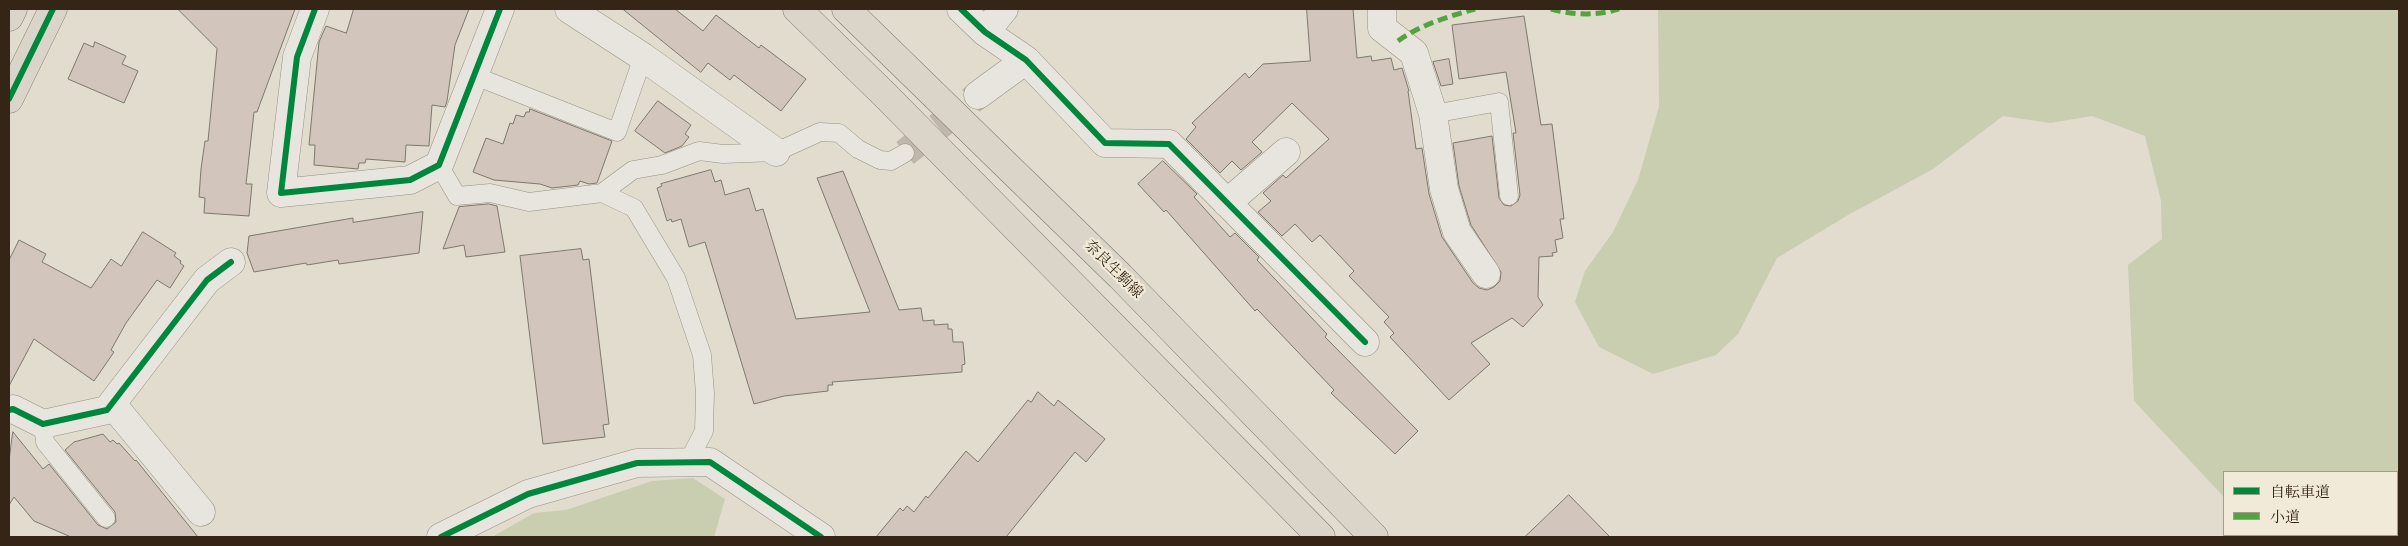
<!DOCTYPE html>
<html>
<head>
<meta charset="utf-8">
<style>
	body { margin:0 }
	#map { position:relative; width:2408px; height:546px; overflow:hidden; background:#e1dccd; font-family:Cardo,"Noto Serif JP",serif }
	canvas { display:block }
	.frame { position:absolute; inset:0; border:10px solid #352517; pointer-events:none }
	.legend { position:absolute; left:2223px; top:471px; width:175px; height:65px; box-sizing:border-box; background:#f1ead9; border:1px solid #a69b8b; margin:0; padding:6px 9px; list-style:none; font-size:15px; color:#352517 }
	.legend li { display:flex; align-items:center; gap:10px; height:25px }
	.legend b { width:25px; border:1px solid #a69b8b }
</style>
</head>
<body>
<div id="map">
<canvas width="2408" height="546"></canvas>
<div class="frame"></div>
<ul class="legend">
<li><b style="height:6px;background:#00873e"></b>自転車道</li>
<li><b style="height:6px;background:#53a340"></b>小道</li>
</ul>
</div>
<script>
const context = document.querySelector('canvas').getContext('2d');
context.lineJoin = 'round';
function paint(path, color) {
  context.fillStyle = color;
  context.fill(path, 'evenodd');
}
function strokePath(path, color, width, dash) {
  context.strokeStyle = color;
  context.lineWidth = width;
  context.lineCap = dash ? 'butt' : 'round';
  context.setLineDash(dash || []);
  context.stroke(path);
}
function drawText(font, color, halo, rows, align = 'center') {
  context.font = font + ' Cardo,"Noto Serif JP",serif';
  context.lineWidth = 4.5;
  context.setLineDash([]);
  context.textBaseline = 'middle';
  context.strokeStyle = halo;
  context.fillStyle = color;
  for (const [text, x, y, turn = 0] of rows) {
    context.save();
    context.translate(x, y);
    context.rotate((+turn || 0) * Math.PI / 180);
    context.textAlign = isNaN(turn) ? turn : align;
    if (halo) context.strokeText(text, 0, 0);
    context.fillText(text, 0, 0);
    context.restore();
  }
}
const green = new Path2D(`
	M 1658,9 L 2399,9 L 2399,537 L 2262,537 L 2259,535 L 2397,535 L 2397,472 L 2224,472 L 2224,497 L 2134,401 L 2128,265 L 2162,239 L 2161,201 L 2145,136 L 2092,116 L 2050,123 L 2003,116 L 1933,169 L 1848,215 L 1777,258 L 1738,334 L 1716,355 L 1653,374 L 1599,347 L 1575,302 L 1585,271 L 1613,232 L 1638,180 L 1659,107 Z
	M 693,478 L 725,499 L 714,537 L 492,537 L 534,513 L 566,510 L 652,481 Z`);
const building = new Path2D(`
	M 178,9 L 295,9 L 257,112 L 254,112 L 246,184 L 252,184 L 249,216 L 204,213 L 205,198 L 199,197 L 201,169 L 205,141 L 208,141 L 217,49 Z
	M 354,9 L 469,9 L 455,45 L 447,101 L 445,107 L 432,105 L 429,146 L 406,145 L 405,162 L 366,159 L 365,163 L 359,163 L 358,169 L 314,165 L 315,145 L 309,145 L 319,42 L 326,26 L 346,33 Z
	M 623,9 L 675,9 L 703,31 L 716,15 L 759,48 L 761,45 L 806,79 L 781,111 L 734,75 L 730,80 L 708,63 L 701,72 Z
	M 1307,9 L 1353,9 L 1357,58 L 1371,56 L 1372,61 L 1391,58 L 1394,70 L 1402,68 L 1409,91 L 1408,91 L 1416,149 L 1422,148 L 1429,194 L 1442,237 L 1473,283 L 1479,288 L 1487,290 L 1494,287 L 1500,281 L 1501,272 L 1471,225 L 1459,186 L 1453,143 L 1492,136 L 1499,198 L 1504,205 L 1511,206 L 1518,201 L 1520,195 L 1513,133 L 1516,133 L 1506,72 L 1459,79 L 1452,25 L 1524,16 L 1541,125 L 1552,124 L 1564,219 L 1560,219 L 1563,238 L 1555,240 L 1557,252 L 1552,253 L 1553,256 L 1539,257 L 1538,297 L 1543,305 L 1523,327 L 1512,318 L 1471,343 L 1490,364 L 1449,400 L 1390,337 L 1394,333 L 1384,322 L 1389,317 L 1349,276 L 1354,271 L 1320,235 L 1312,242 L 1295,224 L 1282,236 L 1258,212 L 1271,201 L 1263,193 L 1283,175 L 1286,178 L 1329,139 L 1292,103 L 1252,142 L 1262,152 L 1241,170 L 1232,161 L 1220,173 L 1186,139 L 1196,127 L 1192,123 L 1245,73 L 1249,78 L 1263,64 L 1310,61 Z
	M 95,42 L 126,56 L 122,64 L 138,71 L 124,103 L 68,79 L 84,43 L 93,47 Z
	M 1449,59 L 1453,84 L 1441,86 L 1433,62 Z
	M 658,101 L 691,125 L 685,134 L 689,137 L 682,146 L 665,153 L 635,131 Z
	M 530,109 L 612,141 L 597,183 L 589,184 L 580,181 L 578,185 L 552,188 L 540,184 L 494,180 L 473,172 L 486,138 L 503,144 L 510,123 L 513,124 L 516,115 L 524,117 L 526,112 L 529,112 Z
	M 1163,161 L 1197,194 L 1194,197 L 1230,237 L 1235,233 L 1259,257 L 1257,260 L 1327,334 L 1325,337 L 1418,431 L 1395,454 L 1331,393 L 1334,390 L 1257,309 L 1255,311 L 1166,210 L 1164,212 L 1138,184 Z
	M 711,170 L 715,182 L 721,180 L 725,195 L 749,188 L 756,211 L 763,209 L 796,319 L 870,312 L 817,178 L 843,171 L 899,310 L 921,308 L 923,321 L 934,320 L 934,325 L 948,324 L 948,329 L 952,329 L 953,342 L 963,342 L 965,364 L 962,365 L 962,372 L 832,382 L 833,385 L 828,385 L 828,391 L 784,396 L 754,404 L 705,242 L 689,247 L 681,219 L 672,222 L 671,219 L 667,221 L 657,188 L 662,186 L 661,184 Z
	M 489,204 L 497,206 L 505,252 L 466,257 L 464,245 L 443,249 L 459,207 Z
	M 423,212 L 419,253 L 339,264 L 338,260 L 307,265 L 306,263 L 254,272 L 247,253 L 249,236 L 353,218 L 353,222 Z
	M 143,232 L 176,253 L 174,256 L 181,261 L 180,263 L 184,266 L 170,288 L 157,280 L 126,323 L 111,350 L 114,352 L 94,381 L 34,339 L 9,386 L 9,260 L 19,240 L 46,254 L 42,262 L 91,288 L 111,259 L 121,266 Z
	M 581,249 L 583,260 L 589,259 L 609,424 L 603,425 L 605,437 L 543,444 L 520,256 Z
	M 1038,392 L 1054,406 L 1058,400 L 1105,439 L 1086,462 L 1075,452 L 1006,537 L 876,537 L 900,508 L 903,511 L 907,506 L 914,512 L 926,496 L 928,498 L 966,451 L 978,462 L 1028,400 L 1031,402 Z
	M 13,432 L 43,469 L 49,464 L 98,525 L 107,529 L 116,522 L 115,512 L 65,450 L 74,442 L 103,434 L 110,442 L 113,440 L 117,444 L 119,443 L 135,461 L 136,460 L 198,537 L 71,537 L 34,521 L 14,497 L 9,505 L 9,461 Z
	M 1569,495 L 1610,537 L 1525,537 Z`);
const minorTunnel = new Path2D(`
	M 905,153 L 978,95`);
const service = new Path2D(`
	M 475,76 L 617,132 L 643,57
	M 1433,114 L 1499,102 L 1509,196
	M 439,165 L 457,196 L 490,193 L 529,202 L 602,193 L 634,208 L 676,278 L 702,355 L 705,393 L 704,431 L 688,462
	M 602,193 L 633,170 L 662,165 L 699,151 L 723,154 L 776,152 L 820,132 L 839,133 L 858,149 L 880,160 L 891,161 L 905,153
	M 43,424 L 45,442 L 106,518`);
const minor = new Path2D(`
	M 315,9 L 297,57 L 281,193 L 410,180 L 439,165 L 500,9
	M 569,9 L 643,57 L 776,152
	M 961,9 L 985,32 L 1026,60 L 1105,143 L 1169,144 L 1365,342
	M 1382,9 L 1382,28 L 1414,53 L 1433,114 L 1444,189 L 1457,232 L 1486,274
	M 985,32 L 1004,9
	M 978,95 L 1026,60
	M 1227,203 L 1286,152
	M 112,404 L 201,512
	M 9,410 L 13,409 L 43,424 L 107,410 L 207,280 L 231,262
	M 441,537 L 528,494 L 637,463 L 710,462 L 821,537`);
const primary = new Path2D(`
	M 797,9 L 886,96 L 1321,537
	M 846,9 L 1120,276 L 1374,537`);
const trunk = new Path2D(`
	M 9,17 L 13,9
	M 9,99 L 53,9`);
const quiet = new Path2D(`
	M 1551,9 C 1572,15 1598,16 1619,9
	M 1398,41 C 1422,24 1447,17 1475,9`);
const cycleway = new Path2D(`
	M 315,9 L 297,57 L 281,193 L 410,180 L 439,165 L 500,9
	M 961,9 L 985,32 L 1026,60 L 1105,143 L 1169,144 L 1365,342
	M 9,99 L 53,9
	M 9,410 L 13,409 L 43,424 L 107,410 L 207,280 L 231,262
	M 441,537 L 528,494 L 637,463 L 710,462 L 821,537`);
const streetNames = [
	["奈良生駒線",1113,270,45]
];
paint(green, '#c8ceaf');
paint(building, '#d2c5bb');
strokePath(building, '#7d786e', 1);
strokePath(minorTunnel, '#bfb7a9', 28, [28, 14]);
strokePath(service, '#969186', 19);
strokePath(minor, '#969186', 29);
strokePath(primary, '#7d786e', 29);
strokePath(trunk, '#7d786e', 29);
strokePath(service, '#e8e5de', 18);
strokePath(minor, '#e8e5de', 28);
strokePath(primary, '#dbd5c9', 28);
strokePath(trunk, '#dbd5c9', 28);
strokePath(quiet, '#53a340', 5, [10, 5]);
strokePath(cycleway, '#00873e', 6);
drawText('15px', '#352517', '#f1ead9', streetNames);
</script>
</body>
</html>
